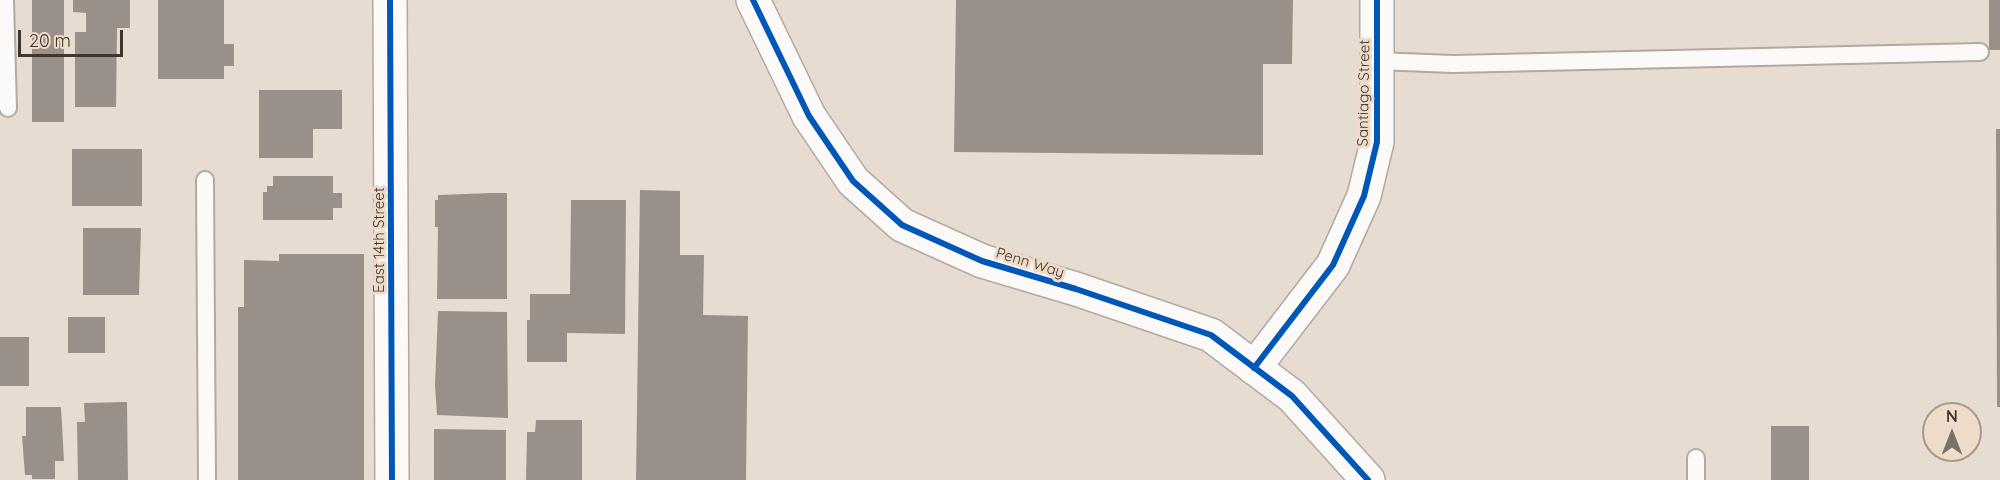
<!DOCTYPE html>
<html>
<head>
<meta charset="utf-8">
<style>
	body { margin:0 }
	#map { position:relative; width:2000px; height:480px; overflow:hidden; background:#e7dcd1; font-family:Quicksand,sans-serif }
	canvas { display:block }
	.north { position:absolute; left:1922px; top:402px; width:60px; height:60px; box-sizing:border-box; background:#efdbc9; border:2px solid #a8998b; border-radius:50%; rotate:0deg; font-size:16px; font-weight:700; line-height:24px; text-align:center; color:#3e362f }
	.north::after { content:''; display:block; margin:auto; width:21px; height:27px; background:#797068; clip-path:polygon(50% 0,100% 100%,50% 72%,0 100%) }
	.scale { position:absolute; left:18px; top:30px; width:105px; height:27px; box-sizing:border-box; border:3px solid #3e362f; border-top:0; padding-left:8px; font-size:18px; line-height:21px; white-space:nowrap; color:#3e362f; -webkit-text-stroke:4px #efdbc9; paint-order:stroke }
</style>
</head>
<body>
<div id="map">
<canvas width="2000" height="480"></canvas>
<div class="north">N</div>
<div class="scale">20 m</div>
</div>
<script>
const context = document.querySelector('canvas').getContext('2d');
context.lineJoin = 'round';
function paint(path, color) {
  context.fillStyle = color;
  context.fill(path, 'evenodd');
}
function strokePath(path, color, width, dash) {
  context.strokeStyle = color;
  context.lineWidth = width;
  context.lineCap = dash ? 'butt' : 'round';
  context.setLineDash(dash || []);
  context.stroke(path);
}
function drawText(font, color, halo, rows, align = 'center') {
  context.font = font + ' Quicksand,sans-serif';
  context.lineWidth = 6;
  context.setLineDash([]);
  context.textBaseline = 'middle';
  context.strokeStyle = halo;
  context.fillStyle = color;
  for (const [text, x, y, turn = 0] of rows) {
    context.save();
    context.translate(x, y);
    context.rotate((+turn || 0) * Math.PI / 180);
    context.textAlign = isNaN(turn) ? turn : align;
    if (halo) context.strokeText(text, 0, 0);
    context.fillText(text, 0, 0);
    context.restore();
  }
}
const building = new Path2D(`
	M 32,0 L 64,0 L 64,122 L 32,122 Z
	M 73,0 L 130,0 L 130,28 L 117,28 L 116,107 L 75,107 L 75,32 L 86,32 L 86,13 L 73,12 Z
	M 158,0 L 224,0 L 224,44 L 234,44 L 234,66 L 224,66 L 224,79 L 158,79 Z
	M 956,0 L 1293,0 L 1292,64 L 1263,64 L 1263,155 L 954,152 Z
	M 1989,0 L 2000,0 L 2000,50 L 1989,50 Z
	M 259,90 L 342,90 L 342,129 L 313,129 L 313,158 L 259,158 Z
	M 1996,129 L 2000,129 L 2000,407 L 1997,407 Z
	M 72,149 L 142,149 L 142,206 L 72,206 Z
	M 273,176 L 333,176 L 333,193 L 342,193 L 342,208 L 333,208 L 333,220 L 263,220 L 263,192 L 267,192 L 267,186 L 273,186 Z
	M 640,190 L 680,191 L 680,255 L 704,255 L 703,315 L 748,316 L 746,480 L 636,480 Z
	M 491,193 L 507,193 L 507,299 L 437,299 L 438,227 L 435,227 L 435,200 L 438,200 L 438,195 Z
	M 571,200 L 626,200 L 625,334 L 567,333 L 567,362 L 527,362 L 527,320 L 530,320 L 530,294 L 570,294 Z
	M 83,228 L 141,228 L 139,295 L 83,295 Z
	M 279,254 L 364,254 L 364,480 L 238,480 L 238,307 L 244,307 L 244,260 L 279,261 Z
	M 438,311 L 507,312 L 508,418 L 437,415 L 435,385 Z
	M 68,317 L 105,317 L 105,353 L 68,353 Z
	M 0,337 L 29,337 L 29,386 L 0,386 Z
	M 127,402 L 128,480 L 78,480 L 77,422 L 85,422 L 84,403 Z
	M 26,407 L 61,407 L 64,461 L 55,461 L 55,479 L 32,479 L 32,475 L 25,475 L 22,436 L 26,436 Z
	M 536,420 L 582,420 L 582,480 L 526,480 L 527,432 L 535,432 Z
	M 1771,426 L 1809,426 L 1809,480 L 1771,480 Z
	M 434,429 L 506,430 L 506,480 L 434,480 Z`);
const service = new Path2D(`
	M 5,0 L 8,108
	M 1377,61 L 1453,64 L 1980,52
	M 205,180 L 207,480
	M 1696,458 L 1696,480`);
const minor = new Path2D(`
	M 390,0 L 392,480
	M 1254,368 L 1333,265 L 1364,196 L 1377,142 L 1377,0`);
const tertiary = new Path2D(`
	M 753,0 L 809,116 L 853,181 L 902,225 L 982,261 L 1076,289 L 1211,335 L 1292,396 L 1368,480`);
const cycleway = new Path2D(`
	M 390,0 L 392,480
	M 753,0 L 809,116 L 853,181 L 902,225 L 982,261 L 1076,289 L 1211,335 L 1292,396 L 1368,480
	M 1254,368 L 1333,265 L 1364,196 L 1377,142 L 1377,0`);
const streetNames = [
	["Santiago Street",1364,93,-89],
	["East 14th Street",379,240,-90],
	["Penn Way",1030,263,17]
];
paint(building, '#999189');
strokePath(service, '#b2a9a1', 20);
strokePath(minor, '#b2a9a1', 36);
strokePath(tertiary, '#b2a9a1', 36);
strokePath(service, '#fbfaf8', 16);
strokePath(minor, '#fbfaf8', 33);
strokePath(tertiary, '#fbfaf8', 33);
strokePath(cycleway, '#0057b8', 6);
drawText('15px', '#3e362f', '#efdbc9', streetNames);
</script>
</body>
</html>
